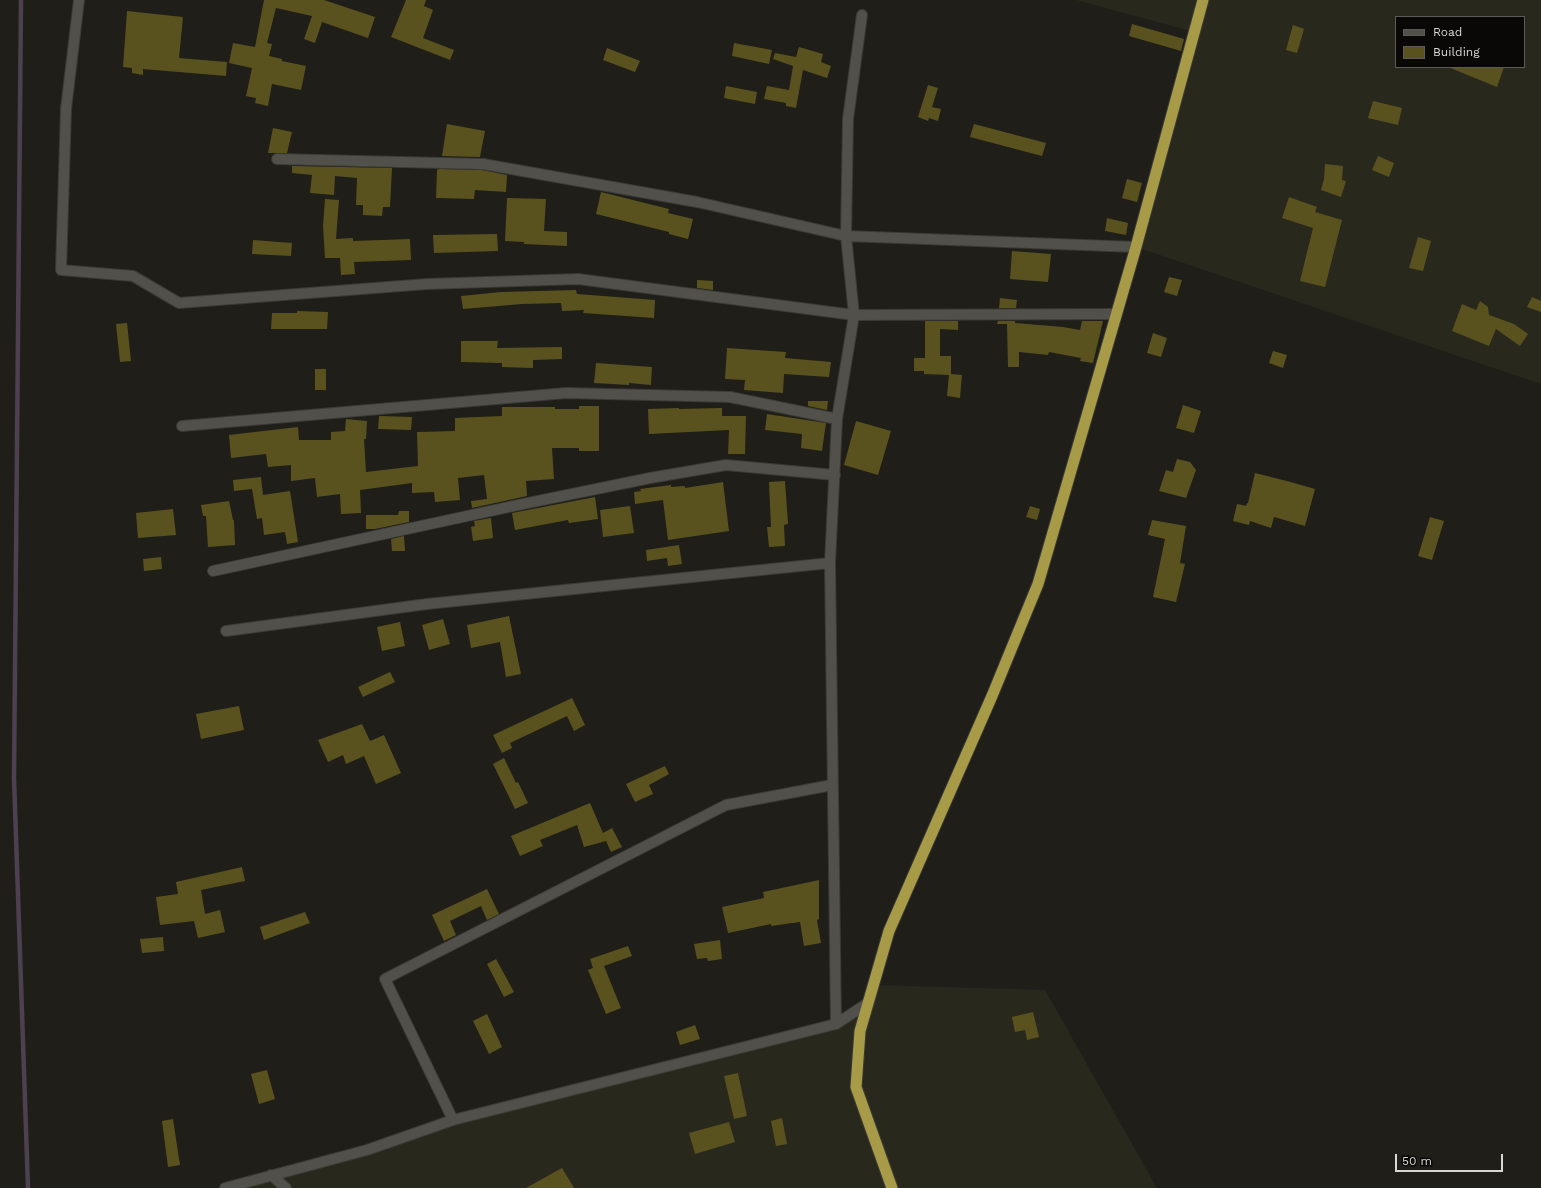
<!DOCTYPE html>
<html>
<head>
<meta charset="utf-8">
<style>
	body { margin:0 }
	#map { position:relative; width:1541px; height:1188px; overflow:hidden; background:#1f1e19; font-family:"Work Sans",sans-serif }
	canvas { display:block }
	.legend { position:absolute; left:1395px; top:16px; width:130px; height:52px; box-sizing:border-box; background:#090806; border:1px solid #5c5b58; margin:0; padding:5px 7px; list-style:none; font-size:12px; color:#d8d7d4 }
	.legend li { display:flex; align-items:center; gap:8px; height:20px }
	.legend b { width:20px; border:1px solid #5c5b58 }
	.scale { position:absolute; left:1395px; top:1154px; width:108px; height:18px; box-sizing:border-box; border:2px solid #d8d7d4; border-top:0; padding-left:5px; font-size:12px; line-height:14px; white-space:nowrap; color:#d8d7d4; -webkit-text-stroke:3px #090806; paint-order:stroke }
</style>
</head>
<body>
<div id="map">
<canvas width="1541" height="1188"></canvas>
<ul class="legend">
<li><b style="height:5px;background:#51504a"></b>Road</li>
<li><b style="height:11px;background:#5a521e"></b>Building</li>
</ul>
<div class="scale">50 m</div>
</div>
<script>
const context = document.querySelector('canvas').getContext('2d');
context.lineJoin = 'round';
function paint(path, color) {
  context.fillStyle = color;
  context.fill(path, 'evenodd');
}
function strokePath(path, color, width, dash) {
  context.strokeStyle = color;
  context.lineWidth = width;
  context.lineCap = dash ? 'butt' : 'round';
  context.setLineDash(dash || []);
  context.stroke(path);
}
const built = new Path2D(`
	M 1076,0 L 1541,0 L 1541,384 L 1136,247 L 1194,32 ZM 1396,17 L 1524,17 L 1524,67 L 1396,67 Z
	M 874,985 L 1045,990 L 1157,1188 L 225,1188 L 453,1120 L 836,1024 L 868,1003 Z`);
const stream = new Path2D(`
	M 21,0 L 14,778 L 28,1188`);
const building = new Path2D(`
	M 264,0 L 324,0 L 375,17 L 368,38 L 322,22 L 315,43 L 304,39 L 312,16 L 276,8 L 267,43 L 272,44 L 269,56 L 282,59 L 282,61 L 306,66 L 301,90 L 272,84 L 268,106 L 255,103 L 256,98 L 246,96 L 252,68 L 229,63 L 233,43 L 255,47 Z
	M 406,0 L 426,0 L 424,6 L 433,10 L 423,38 L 454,50 L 450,60 L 391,37 Z
	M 127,11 L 183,17 L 179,58 L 227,62 L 226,76 L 143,69 L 143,75 L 132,73 L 132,68 L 123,67 Z
	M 1132,24 L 1184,39 L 1181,51 L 1129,36 Z
	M 1293,25 L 1304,29 L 1297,53 L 1286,50 Z
	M 734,43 L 772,50 L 769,64 L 732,56 Z
	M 799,47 L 823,54 L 821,62 L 831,66 L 827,78 L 803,70 L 796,108 L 786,106 L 786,103 L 764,99 L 767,86 L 789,90 L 793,66 L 773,59 L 775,53 L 796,57 Z
	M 607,48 L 640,61 L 635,72 L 603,60 Z
	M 1448,67 L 1504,67 L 1497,87 Z
	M 928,85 L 938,88 L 932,107 L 941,109 L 938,121 L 929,118 L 928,121 L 918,117 Z
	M 726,86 L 757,92 L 755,104 L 724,98 Z
	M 1373,101 L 1402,108 L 1398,125 L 1368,118 Z
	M 447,124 L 485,131 L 480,157 L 442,156 Z
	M 974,124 L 1046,143 L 1042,156 L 970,137 Z
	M 273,128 L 292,132 L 287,153 L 268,153 Z
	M 1378,156 L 1394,163 L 1389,177 L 1372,170 Z
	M 1325,164 L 1343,166 L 1342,180 L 1346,181 L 1341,197 L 1321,190 L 1324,179 Z
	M 292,166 L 392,168 L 390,207 L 383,207 L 382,216 L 363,215 L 363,205 L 356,205 L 357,178 L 335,176 L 334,195 L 310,193 L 312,175 L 292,173 Z
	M 439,169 L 482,170 L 507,175 L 506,192 L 475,190 L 474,199 L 436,198 L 437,170 Z
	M 1127,179 L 1142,183 L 1137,202 L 1122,198 Z
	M 601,192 L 669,209 L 668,213 L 693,219 L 688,239 L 669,234 L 669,232 L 596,214 Z
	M 1289,197 L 1317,207 L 1315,212 L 1342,220 L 1325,287 L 1300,281 L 1313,228 L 1282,218 Z
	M 507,198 L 546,199 L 544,231 L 567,232 L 567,246 L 524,244 L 524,242 L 505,241 Z
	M 325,199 L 339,200 L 336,239 L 353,238 L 353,241 L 410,239 L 411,260 L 354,262 L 355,274 L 341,275 L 340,258 L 325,258 L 323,226 Z
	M 1107,218 L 1128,223 L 1126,235 L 1105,231 Z
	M 497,234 L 498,251 L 434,253 L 433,235 Z
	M 1418,237 L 1431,241 L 1423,271 L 1409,268 Z
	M 253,240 L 292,243 L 291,256 L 252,254 Z
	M 1012,251 L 1051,254 L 1048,282 L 1010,279 Z
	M 1169,277 L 1182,280 L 1177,296 L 1164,292 Z
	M 697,280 L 713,281 L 713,290 L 697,288 Z
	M 576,290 L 577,294 L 655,300 L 654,318 L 583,313 L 584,310 L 562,311 L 561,303 L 522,304 L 463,309 L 461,296 L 501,292 Z
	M 1532,297 L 1541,301 L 1541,312 L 1527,307 Z
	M 1000,298 L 1017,300 L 1016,308 L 999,308 Z
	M 1480,301 L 1488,307 L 1489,315 L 1514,324 L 1528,334 L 1520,346 L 1496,329 L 1489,346 L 1452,331 L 1462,304 L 1476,310 Z
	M 297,311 L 328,312 L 327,329 L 271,329 L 272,313 L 297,313 Z
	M 925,321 L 958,321 L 958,330 L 940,329 L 940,356 L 951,356 L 951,374 L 962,375 L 960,398 L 947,396 L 949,375 L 924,374 L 924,371 L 914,371 L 914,358 L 925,358 Z
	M 998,321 L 1015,321 L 1015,323 L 1063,327 L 1080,330 L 1082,321 L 1103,321 L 1093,363 L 1080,361 L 1081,358 L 1049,352 L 1048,355 L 1019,352 L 1019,367 L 1008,367 L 1007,324 L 997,324 Z
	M 127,323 L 131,361 L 120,362 L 116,324 Z
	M 1153,333 L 1167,338 L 1161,357 L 1147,353 Z
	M 461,341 L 498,341 L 497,348 L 562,347 L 562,359 L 533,360 L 533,368 L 502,367 L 502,363 L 461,362 Z
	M 727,348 L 786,352 L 785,358 L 831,362 L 829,377 L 784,374 L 783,393 L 744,390 L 745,380 L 725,379 Z
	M 1273,351 L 1287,355 L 1283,368 L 1269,363 Z
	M 596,363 L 652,367 L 651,385 L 629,383 L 629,385 L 594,383 Z
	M 315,369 L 326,369 L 326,390 L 315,390 Z
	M 808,401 L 828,401 L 827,410 L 808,406 Z
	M 1183,405 L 1201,411 L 1194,433 L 1176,428 Z
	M 579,406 L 599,406 L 599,451 L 579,451 L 579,448 L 552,448 L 554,479 L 526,481 L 527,496 L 472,508 L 471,501 L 487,499 L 484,475 L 458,478 L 460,500 L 435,502 L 434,492 L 412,493 L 412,483 L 360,490 L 361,513 L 341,514 L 340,494 L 317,497 L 315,478 L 291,481 L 291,465 L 268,467 L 266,454 L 231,458 L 229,435 L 298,427 L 299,440 L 331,440 L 331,432 L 345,431 L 346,419 L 367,421 L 366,439 L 364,439 L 366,472 L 418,466 L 417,432 L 455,431 L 455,418 L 502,416 L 502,407 L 555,407 L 555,409 L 579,409 Z
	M 679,408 L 679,409 L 722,408 L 722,416 L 746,416 L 745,454 L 728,454 L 729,430 L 649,434 L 648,409 Z
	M 767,414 L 826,423 L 822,451 L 801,448 L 802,434 L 765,430 Z
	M 379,416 L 412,417 L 411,430 L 378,429 Z
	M 856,421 L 891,431 L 878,475 L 844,465 Z
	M 1177,459 L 1190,462 L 1196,470 L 1186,498 L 1159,491 L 1166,470 L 1173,472 Z
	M 1255,473 L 1287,481 L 1315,489 L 1305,526 L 1274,517 L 1271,528 L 1250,521 L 1249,525 L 1233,521 L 1237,504 L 1246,506 L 1247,503 L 1248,503 Z
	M 261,477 L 263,495 L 290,491 L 298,542 L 287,544 L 285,532 L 264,535 L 262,518 L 257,519 L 252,489 L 234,491 L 233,480 Z
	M 785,481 L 788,524 L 784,525 L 785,546 L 769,547 L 767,527 L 771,527 L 769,482 Z
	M 723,482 L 729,531 L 668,540 L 663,500 L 635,504 L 634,492 L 641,491 L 640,489 L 671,485 L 671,487 L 685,486 L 685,488 Z
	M 595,497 L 598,519 L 569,523 L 568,520 L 515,530 L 512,513 Z
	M 229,501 L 233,520 L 234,520 L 235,545 L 208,547 L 206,516 L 203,516 L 201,505 Z
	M 630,506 L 634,533 L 603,537 L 600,510 Z
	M 1030,506 L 1040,509 L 1037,520 L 1026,517 Z
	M 173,509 L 176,535 L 138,538 L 136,513 Z
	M 399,511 L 409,511 L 409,522 L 375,529 L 366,529 L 366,515 L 398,515 Z
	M 1430,517 L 1444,521 L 1432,560 L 1418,556 Z
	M 491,518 L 493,538 L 473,541 L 471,527 L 475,526 L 474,521 Z
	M 1152,520 L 1186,526 L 1180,563 L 1185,564 L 1176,602 L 1153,597 L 1165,539 L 1148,535 Z
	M 404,536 L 405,551 L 392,551 L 391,539 Z
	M 679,545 L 682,564 L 668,566 L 667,558 L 647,561 L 646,550 Z
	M 161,557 L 162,569 L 144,571 L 143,559 Z
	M 509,616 L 521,674 L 506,677 L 500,642 L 471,648 L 467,625 Z
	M 443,619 L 450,644 L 429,650 L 422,625 Z
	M 400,622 L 405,646 L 382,651 L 377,627 Z
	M 390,672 L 395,682 L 363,697 L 358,687 Z
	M 572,698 L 585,725 L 574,731 L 567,716 L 510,743 L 512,748 L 502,753 L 493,735 Z
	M 239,706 L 244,730 L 201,739 L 196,714 Z
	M 362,724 L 370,741 L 384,735 L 401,773 L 376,784 L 364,756 L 346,764 L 343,755 L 328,762 L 318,740 Z
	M 504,758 L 516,783 L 518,782 L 528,803 L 515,809 L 493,764 Z
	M 665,766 L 669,774 L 649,785 L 653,794 L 635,802 L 626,784 Z
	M 590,803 L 603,833 L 612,828 L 622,847 L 611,852 L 606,841 L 584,847 L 577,825 L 540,840 L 543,846 L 520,856 L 511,836 Z
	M 242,867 L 245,881 L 201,890 L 205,914 L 220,910 L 225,932 L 198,938 L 194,921 L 160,925 L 156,897 L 178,894 L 176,882 Z
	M 819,880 L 819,919 L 817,920 L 821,943 L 804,946 L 800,922 L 771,926 L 771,924 L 728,933 L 722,907 L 764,898 L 763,892 Z
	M 487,889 L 499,914 L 487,920 L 481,906 L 450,921 L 456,935 L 444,941 L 432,915 Z
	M 305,912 L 310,923 L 264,940 L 260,927 Z
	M 163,937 L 164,951 L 142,953 L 140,939 Z
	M 720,940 L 722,959 L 708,961 L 707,958 L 697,959 L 694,944 Z
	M 628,946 L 632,956 L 604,966 L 621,1008 L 606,1014 L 588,970 L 593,968 L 590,959 Z
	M 496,959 L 514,992 L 504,997 L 487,964 Z
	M 1033,1012 L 1039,1037 L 1027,1040 L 1025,1030 L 1015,1032 L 1012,1017 Z
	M 487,1014 L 502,1047 L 489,1054 L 473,1021 Z
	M 695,1025 L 700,1039 L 680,1045 L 676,1032 Z
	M 267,1070 L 275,1099 L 259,1104 L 251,1074 Z
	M 738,1073 L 747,1116 L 734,1119 L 724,1076 Z
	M 782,1118 L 787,1144 L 776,1146 L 771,1121 Z
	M 173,1119 L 180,1165 L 168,1167 L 162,1121 Z
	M 729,1122 L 735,1142 L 695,1154 L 689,1133 Z
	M 562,1168 L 574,1188 L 526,1188 Z`);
const minor = new Path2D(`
	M 79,0 L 66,109 L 61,270 L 133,276 L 179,303 L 427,284 L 578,279 L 854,315 L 1116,314
	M 277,159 L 483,164 L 697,202 L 846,236 L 1136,247
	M 182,426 L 566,393 L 730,397 L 837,419
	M 213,571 L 518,505 L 650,478 L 726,465 L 835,475
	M 226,631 L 427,604 L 830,563
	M 836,1024 L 830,563 L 837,419 L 854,315 L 846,236 L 848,119 L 862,15
	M 453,1120 L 385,979 L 726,805 L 832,785
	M 271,1175 L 286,1188
	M 225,1188 L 367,1150 L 453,1120 L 836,1024 L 868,1003`);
const trunk = new Path2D(`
	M 892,1188 L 856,1087 L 860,1031 L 889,931 L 992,696 L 1038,584 L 1136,247 L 1203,0`);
paint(built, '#29281d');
strokePath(stream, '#4d4050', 4.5);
paint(building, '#5a521e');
strokePath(minor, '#3b3a37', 12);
strokePath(trunk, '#3b3a37', 13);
strokePath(minor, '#51504a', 10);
strokePath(trunk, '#a89b47', 11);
</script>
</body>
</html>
